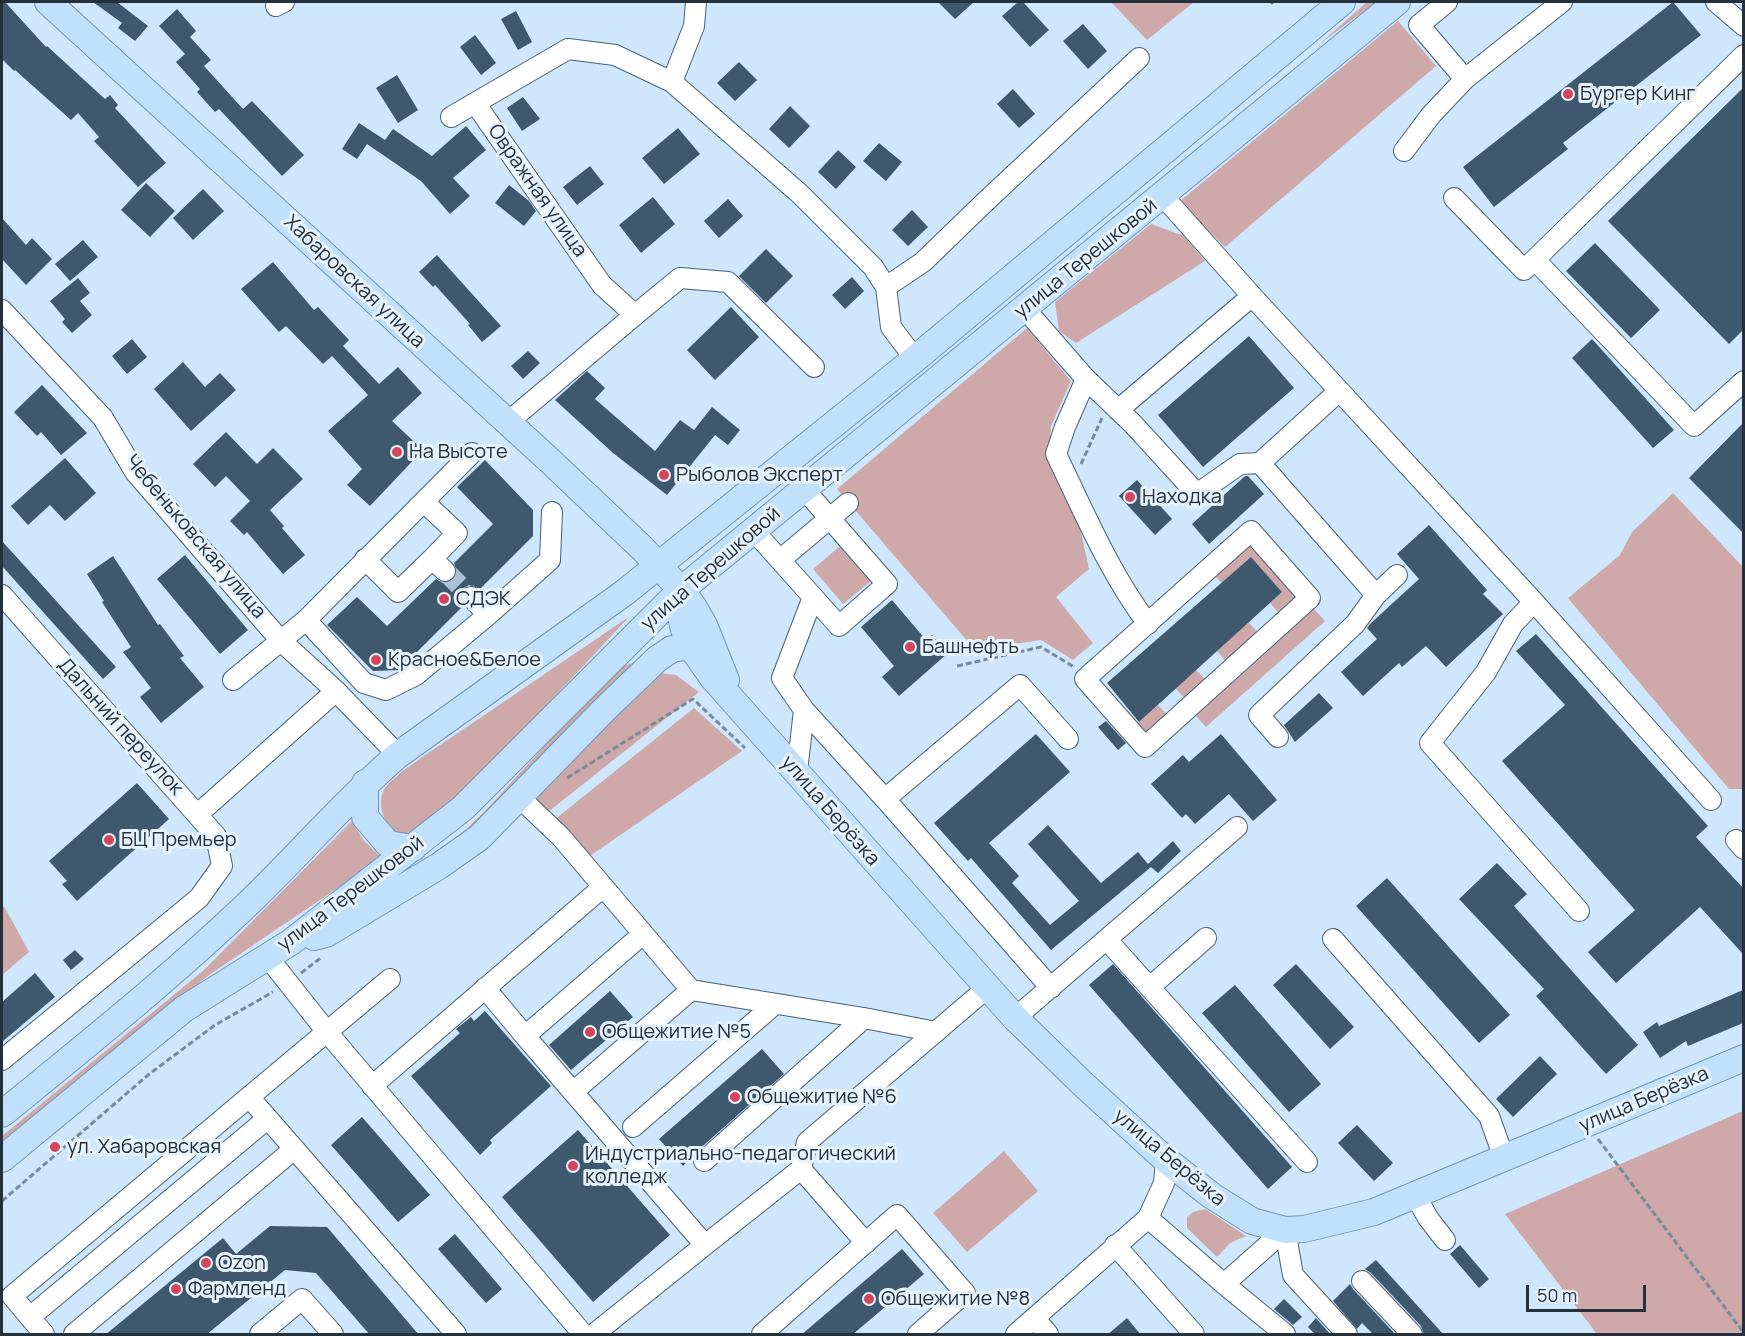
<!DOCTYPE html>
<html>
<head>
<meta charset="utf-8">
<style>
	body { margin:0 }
	#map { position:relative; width:1745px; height:1336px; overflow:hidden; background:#cfe7fd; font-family:Manrope,sans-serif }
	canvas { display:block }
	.frame { position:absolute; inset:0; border:3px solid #24303a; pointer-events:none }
	.scale { position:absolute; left:1526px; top:1285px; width:120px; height:27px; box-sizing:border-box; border:3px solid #24303a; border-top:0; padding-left:8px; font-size:18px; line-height:21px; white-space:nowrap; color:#24303a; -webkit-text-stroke:4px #e7f3fe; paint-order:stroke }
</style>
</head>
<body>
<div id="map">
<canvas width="1745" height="1336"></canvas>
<div class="frame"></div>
<div class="scale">50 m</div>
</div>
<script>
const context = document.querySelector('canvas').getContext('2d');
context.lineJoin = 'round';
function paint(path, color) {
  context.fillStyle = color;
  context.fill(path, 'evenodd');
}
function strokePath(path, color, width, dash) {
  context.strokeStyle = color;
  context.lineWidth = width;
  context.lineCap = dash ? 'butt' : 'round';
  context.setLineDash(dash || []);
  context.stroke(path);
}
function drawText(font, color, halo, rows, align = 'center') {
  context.font = font + ' Manrope,sans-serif';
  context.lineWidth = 6;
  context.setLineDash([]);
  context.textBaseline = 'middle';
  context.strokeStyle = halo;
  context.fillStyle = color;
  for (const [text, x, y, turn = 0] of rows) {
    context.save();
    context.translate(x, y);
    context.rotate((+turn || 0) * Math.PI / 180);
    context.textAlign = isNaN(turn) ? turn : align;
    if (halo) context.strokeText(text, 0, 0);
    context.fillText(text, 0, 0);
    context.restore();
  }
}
const green = new Path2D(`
	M 1111,2 L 1194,2 L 1147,40 Z
	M 1367,2 L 1376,2 L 1317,46 Z
	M 1398,21 L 1436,66 L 1225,247 L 1179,202 Z
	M 1151,224 L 1184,236 L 1205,261 L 1076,343 L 1059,331 L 1055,302 Z
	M 1027,328 L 1071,381 L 1051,426 L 1049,462 L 1079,523 L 1089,569 L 1056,597 L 1093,643 L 1073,660 L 1041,640 L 975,650 L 837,489 Z
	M 1673,493 L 1743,567 L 1744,789 L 1729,789 L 1568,598 L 1620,555 L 1632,532 Z
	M 1250,541 L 1301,599 L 1282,617 L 1270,603 L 1282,592 L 1251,557 L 1222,583 L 1213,574 Z
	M 840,546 L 871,581 L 843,604 L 813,569 Z
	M 1314,609 L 1325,621 L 1206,727 L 1196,716 Z
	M 630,616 L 455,803 L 413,836 C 408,835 403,835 398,833 C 385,828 377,805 383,792 C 387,781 409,767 418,760 Z
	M 1248,622 L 1260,635 L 1228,664 L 1217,651 Z
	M 632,663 L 628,672 L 493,818 L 414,868 L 459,836 L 484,812 L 565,724 L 624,666 Z
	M 1196,670 L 1208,682 L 1187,701 L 1175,688 Z
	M 659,673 L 676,675 L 699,692 L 543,816 L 533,798 Z
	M 1158,705 L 1169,717 L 1147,737 L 1136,725 Z
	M 694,708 L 742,751 L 587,858 L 554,820 Z
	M 352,821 L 364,841 L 382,858 L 209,975 L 2,1143 L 2,1136 L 204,970 Z
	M 4,906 L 29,952 L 2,975 L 2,909 Z
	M 1743,1111 L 1743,1334 L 1597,1334 L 1505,1214 Z
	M 1004,1151 L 1038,1191 L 967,1252 L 933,1213 Z
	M 1205,1209 L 1246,1236 L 1230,1243 L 1217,1257 L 1187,1228 L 1187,1217 L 1193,1212 Z`);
const building = new Path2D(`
	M 2,2 L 5,2 L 46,47 L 47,46 L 105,99 L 110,95 L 118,105 L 115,108 L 166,163 L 138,187 L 94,141 L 99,137 L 78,113 L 71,120 L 15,70 L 14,71 L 2,59 Z
	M 93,2 L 117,2 L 148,26 L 135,41 L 118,28 L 122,23 Z
	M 938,2 L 974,2 L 955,19 Z
	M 1018,2 L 1023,2 L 1049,30 L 1030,47 L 1002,16 Z
	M 1673,2 L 1701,35 L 1563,143 L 1568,149 L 1494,207 L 1463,167 Z
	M 177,9 L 196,31 L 190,37 L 211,60 L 204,66 L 243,109 L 252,101 L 304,155 L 282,176 L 219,109 L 215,112 L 197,92 L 200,89 L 176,62 L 185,54 L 159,26 Z
	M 516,11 L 532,42 L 518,50 L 501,19 Z
	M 1083,24 L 1107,51 L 1088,69 L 1063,41 Z
	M 475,35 L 496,63 L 481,75 L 460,47 Z
	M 739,62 L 757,80 L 735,101 L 717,83 Z
	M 397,75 L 418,110 L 398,123 L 376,88 Z
	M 1743,88 L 1743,330 L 1729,344 L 1608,221 Z
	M 1013,89 L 1035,114 L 1019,128 L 997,104 Z
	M 523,97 L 540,119 L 522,131 L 507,108 Z
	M 790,106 L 810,126 L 789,148 L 769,129 Z
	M 359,123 L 385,140 L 393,129 L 432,156 L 466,126 L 486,150 L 453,178 L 470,196 L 450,214 L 421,181 L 367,144 L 357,159 L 342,149 Z
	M 678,128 L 700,154 L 664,184 L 642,158 Z
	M 879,143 L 902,162 L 886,181 L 863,161 Z
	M 838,150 L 856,167 L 836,189 L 818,172 Z
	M 590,166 L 604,184 L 577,205 L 563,187 Z
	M 146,183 L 175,211 L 150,237 L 121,210 Z
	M 509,185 L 529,201 L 536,211 L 524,226 L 495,203 Z
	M 203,189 L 224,211 L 193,240 L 173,218 Z
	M 653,197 L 675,224 L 641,253 L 619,225 Z
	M 728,199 L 743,216 L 719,238 L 704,221 Z
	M 912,210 L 928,227 L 908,246 L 892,230 Z
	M 2,218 L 26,245 L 32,238 L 52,259 L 26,285 L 2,259 Z
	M 83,240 L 98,257 L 70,281 L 55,264 Z
	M 1595,243 L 1660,310 L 1631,338 L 1566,271 Z
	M 766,249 L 793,276 L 766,303 L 739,276 Z
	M 437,255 L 501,326 L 482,342 L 468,325 L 470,324 L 435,285 L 433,287 L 419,272 Z
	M 273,262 L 314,310 L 318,307 L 349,340 L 343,346 L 379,384 L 398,367 L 422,393 L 392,421 L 423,450 L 370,506 L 347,485 L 362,469 L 328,431 L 368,395 L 332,356 L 323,364 L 286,326 L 279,332 L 241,289 Z
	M 852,277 L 864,291 L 845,309 L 832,295 Z
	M 78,278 L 90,293 L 80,301 L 92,315 L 72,333 L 62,322 L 65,319 L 50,301 Z
	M 731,307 L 759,337 L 715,380 L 687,350 Z
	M 1249,336 L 1294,388 L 1203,467 L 1158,415 Z
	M 132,339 L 147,357 L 127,374 L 112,356 Z
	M 1592,339 L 1674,430 L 1653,448 L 1572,358 Z
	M 528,351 L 540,363 L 523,379 L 511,366 Z
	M 183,362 L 205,387 L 220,373 L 236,390 L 191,431 L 154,389 Z
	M 587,371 L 605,388 L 595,399 L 655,451 L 680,420 L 694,430 L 712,407 L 740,430 L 728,445 L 715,435 L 667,495 L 613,453 L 555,400 Z
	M 42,385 L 87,433 L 61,455 L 41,432 L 37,436 L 14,412 Z
	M 1743,423 L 1743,533 L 1689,478 Z
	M 226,432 L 257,464 L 273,448 L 303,479 L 270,510 L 284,526 L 282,528 L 305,555 L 283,574 L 247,532 L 244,535 L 230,521 L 250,501 L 226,476 L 215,487 L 193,464 Z
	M 65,458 L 96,493 L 65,521 L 50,505 L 28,525 L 11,506 Z
	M 485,460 L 533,510 L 533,536 L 480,589 L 469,585 L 462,589 L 459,599 L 463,606 L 399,670 L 373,671 L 327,625 L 357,597 L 387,626 L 436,579 L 443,583 L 453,580 L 457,573 L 454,563 L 493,524 L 457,487 Z
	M 1245,476 L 1248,476 L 1264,494 L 1209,544 L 1192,524 Z
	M 1137,480 L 1172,519 L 1155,535 L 1119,496 Z
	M 1429,525 L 1487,590 L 1483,594 L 1503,614 L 1446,667 L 1426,646 L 1402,667 L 1399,663 L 1363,696 L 1341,672 L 1377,639 L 1367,628 L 1370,624 L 1419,579 L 1397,554 Z
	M 2,541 L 116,667 L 103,679 L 2,566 Z
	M 185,555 L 248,630 L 220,654 L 157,579 Z
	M 113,556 L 158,625 L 160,624 L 184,656 L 180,658 L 204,687 L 161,723 L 140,697 L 151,688 L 123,652 L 131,647 L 102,602 L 104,601 L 87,574 Z
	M 1251,557 L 1282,592 L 1139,722 L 1107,683 Z
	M 892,600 L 926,640 L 932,635 L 948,653 L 899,696 L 882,677 L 894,666 L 861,627 Z
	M 1536,634 L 1708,826 L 1696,837 L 1743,888 L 1743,954 L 1700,907 L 1616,983 L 1588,952 L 1635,910 L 1502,761 L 1565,705 L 1516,651 Z
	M 1319,693 L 1333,708 L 1295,742 L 1284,725 Z
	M 1106,721 L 1126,743 L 1118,750 L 1098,727 Z
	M 1036,734 L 1070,772 L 989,843 L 1019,876 L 1012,883 L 1050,925 L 1079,901 L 1028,844 L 1048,825 L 1101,883 L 1138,852 L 1148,864 L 1173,841 L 1181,851 L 1158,873 L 1151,867 L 1051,950 L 971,858 L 968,861 L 934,823 Z
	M 1221,734 L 1277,800 L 1253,821 L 1229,794 L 1195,824 L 1186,814 L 1182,818 L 1151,784 L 1183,755 L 1189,762 Z
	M 137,783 L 169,819 L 77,901 L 62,884 L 67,881 L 49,861 Z
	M 1497,863 L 1527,894 L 1514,906 L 1638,1045 L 1606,1074 L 1536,996 L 1544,989 L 1459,899 Z
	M 1387,878 L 1510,1015 L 1479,1043 L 1356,906 Z
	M 75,950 L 84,959 L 71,970 L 63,960 Z
	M 1113,964 L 1292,1167 L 1268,1189 L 1089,985 Z
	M 1296,964 L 1354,1027 L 1330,1049 L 1273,985 Z
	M 35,973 L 55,997 L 2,1042 L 2,1002 Z
	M 1235,985 L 1321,1084 L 1289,1112 L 1202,1013 Z
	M 1743,990 L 1743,1023 L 1688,1046 L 1686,1041 L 1660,1058 L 1643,1032 L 1657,1022 L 1659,1026 Z
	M 610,991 L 633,1017 L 571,1070 L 549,1045 Z
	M 485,1011 L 551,1086 L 490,1140 L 492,1143 L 480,1155 L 411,1076 L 460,1033 L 456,1029 L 471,1017 L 474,1021 Z
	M 762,1049 L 784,1074 L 696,1152 L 683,1166 L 659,1139 Z
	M 1540,1056 L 1557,1074 L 1513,1117 L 1496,1099 Z
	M 362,1117 L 430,1195 L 398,1222 L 331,1145 Z
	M 1357,1125 L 1393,1163 L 1374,1181 L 1338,1143 Z
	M 578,1130 L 670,1235 L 593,1302 L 502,1197 Z
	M 270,1226 L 327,1227 L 419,1335 L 370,1335 L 316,1273 L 285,1270 L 206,1335 L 105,1335 L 223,1238 L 236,1254 Z
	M 455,1234 L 502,1289 L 486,1303 L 438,1249 Z
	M 1460,1245 L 1489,1279 L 1479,1288 L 1450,1254 Z
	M 902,1249 L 924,1274 L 852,1335 L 801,1335 Z
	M 1376,1260 L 1444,1335 L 1424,1335 L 1421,1326 L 1371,1273 L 1365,1269 Z
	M 1350,1284 L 1353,1289 L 1396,1335 L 1374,1335 L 1362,1323 L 1357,1329 L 1333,1301 Z
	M 1284,1299 L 1302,1317 L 1293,1325 L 1274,1309 Z
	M 1127,1318 L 1141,1335 L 1107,1335 Z
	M 1316,1318 L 1331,1335 L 1316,1335 L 1308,1327 Z`);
const minorTunnel = new Path2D(`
	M 445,571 L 471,597`);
const path = new Path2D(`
	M 1271,2 L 1273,4
	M 1081,464 L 1102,418
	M 957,666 L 1041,647 L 1074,667
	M 567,778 L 693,699 L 745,748
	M 301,973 L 322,957
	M 1598,1139 L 1744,1333
	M 2,1201 L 148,1075 L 215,1025 L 273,992`);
const minor = new Path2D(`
	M 1447,2 L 1419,25 L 1465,79 L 1562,2
	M 1716,2 L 1744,26
	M 276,6 L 284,2
	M 672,82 L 800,194 L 873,267 L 886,287 L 891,327 L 915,359
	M 451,117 L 475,103
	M 1404,151 L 1431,115 L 1465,79
	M 1162,195 L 1252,296 L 1534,602 L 1711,800
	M 1454,198 L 1524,270 L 1744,55
	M 1535,260 L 1694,426 L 1744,381
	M 886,287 L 923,262 L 985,202 L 1139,58
	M 1025,309 L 1086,379 L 1065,427 L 1056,454 C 1083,510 1110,574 1148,624
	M 2,310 L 103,418 L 135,472 L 281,641 L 336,691 L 398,755
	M 635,315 L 680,278 L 728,282 L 814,367
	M 1086,379 L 1133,424 L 1197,494 L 1240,464 L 1260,463 L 1339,391
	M 1118,410 L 1252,296
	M 508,422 L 635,315 L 602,285 L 475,103 L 568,49 L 615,55 L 672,82 L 694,26 L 696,2
	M 1260,463 L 1376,595 L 1355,624 L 1259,715 L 1278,737
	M 804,489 L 887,584 L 839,626 L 813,597 L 782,678 L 804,710 L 885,799
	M 424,502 L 457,533 L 432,559 L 445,571
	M 753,530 L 813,597
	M 1251,531 L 1310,598 L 1145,747 L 1085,679 Z
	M 365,559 L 398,592 L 432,559
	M 780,560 L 848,503
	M 2,595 L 216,836 L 222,866 L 199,898 L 2,1060
	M 1376,595 L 1397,575
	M 471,597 L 488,615
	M 1534,602 L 1513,624 L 1486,672 L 1430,743 L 1579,911
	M 306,620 L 364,683 L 386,690 L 416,675 L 488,615 L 550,560 L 552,512
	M 233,680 L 306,620 L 472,453
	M 797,772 L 804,710
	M 520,798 L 561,837 L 691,990 L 864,1018 L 936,1032
	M 198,814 L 336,691
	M 1736,840 L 1744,849
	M 1333,939 L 1489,1116 L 1504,1158
	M 1107,940 L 1307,1162
	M 267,956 L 327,1032 L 583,1334
	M 390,979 L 249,1097 L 456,1334
	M 1150,987 L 1206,938
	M 485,988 L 525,1036
	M 1051,988 L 885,799 L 1020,685 L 1068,739
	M 1015,1018 L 1237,827
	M 372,1086 L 603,887
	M 573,1092 L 525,1036 L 643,934
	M 633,1127 L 775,1004
	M 1166,1160 L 1164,1183 L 1148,1218 L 1224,1284 L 1285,1230
	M 704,1161 L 864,1018
	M 801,1169 L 866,1243
	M 1415,1195 L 1428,1218 L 1445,1240
	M 1285,1230 L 1293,1275 L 1347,1334
	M 705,1245 L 801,1169 L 807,1142 L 987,988
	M 1115,1245 L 1194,1334
	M 1362,1281 L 1412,1334
	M 1224,1284 L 1285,1334
	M 30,1317 L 267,1119
	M 1035,1319 L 1048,1334
	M 44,1334 L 12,1296 L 249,1097
	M 74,1334 L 293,1150
	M 260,1334 L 302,1299 L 333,1334
	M 594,1334 L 705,1245 L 573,1092 L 691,990
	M 762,1334 L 897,1215 L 965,1293 L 918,1334
	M 1016,1334 L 1148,1218`);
const major = new Path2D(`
	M 48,2 L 548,459 L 643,549 L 681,590 L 693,606 L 704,625 L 726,680
	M 681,590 C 678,633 689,644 713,678 L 1015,1018 L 1085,1086 L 1166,1160 L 1212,1196 L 1252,1221 L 1285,1230 L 1304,1229 L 1374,1212 L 1744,1058
	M 365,783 L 365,817 L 388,844 L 413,848
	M 314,937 L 326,934 L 439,866 L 480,837 L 604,710 L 657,659 L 672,649 L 690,646
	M 2,1114 C 88,1044 175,974 255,897 C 303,850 347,799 398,755 L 624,593 L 915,359 L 1342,2
	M 2,1159 L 184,1009 L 291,942 L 463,808 L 681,590 L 1397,2`);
const markers = [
	[1568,94,6,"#d4445b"],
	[397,452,6,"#d4445b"],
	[664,475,6,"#d4445b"],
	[1130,497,6,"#d4445b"],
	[444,599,6,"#d4445b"],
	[910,647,6,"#d4445b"],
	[376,660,6,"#d4445b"],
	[109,840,6,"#d4445b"],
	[590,1032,6,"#d4445b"],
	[735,1097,6,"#d4445b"],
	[55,1147,6,"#d4445b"],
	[573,1166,6,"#d4445b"],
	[206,1263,6,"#d4445b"],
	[176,1289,6,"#d4445b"],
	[869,1299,6,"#d4445b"]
];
const poiNames = [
	["Бургер Кинг",1580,94],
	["На Высоте",409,452],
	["Рыболов Эксперт",676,475],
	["Находка",1142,497],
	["СДЭК",456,599],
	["Башнефть",922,647],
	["Красное&Белое",388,660],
	["БЦ Премьер",121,840],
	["Общежитие №5",602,1032],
	["Общежитие №6",747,1097],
	["ул. Хабаровская",67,1147],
	["Индустриально-педагогический",585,1154],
	["колледж",585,1177],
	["Ozon",218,1263],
	["Фармленд",188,1289],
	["Общежитие №8",881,1299]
];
const streetNames = [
	["Овражная улица",537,191,55],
	["улица Терешковой",1086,259,-39],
	["Хабаровская улица",354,282,43],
	["Чебеньковская улица",195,537,50],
	["улица Терешковой",711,569,-41],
	["Дальний переулок",120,727,48],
	["улица Берёзка",830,811,49],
	["улица Терешковой",351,894,-37],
	["улица Берёзка",1644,1100,-23],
	["улица Берёзка",1169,1158,40]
];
paint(green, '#cfa8a9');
paint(building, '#3e586e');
strokePath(minorTunnel, '#adc2d6', 20, [20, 10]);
strokePath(minor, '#476178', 22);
strokePath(major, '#6f95b6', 28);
strokePath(path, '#798b9b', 3, [6, 3]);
strokePath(minor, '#fff', 20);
strokePath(major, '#c1e0fb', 26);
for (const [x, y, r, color] of markers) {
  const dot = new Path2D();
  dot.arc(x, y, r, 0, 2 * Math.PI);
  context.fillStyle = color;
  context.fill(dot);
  strokePath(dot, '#e7f3fe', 2);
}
drawText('20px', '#24303a', '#e7f3fe', poiNames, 'left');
drawText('20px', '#24303a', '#e7f3fe', streetNames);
</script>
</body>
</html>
